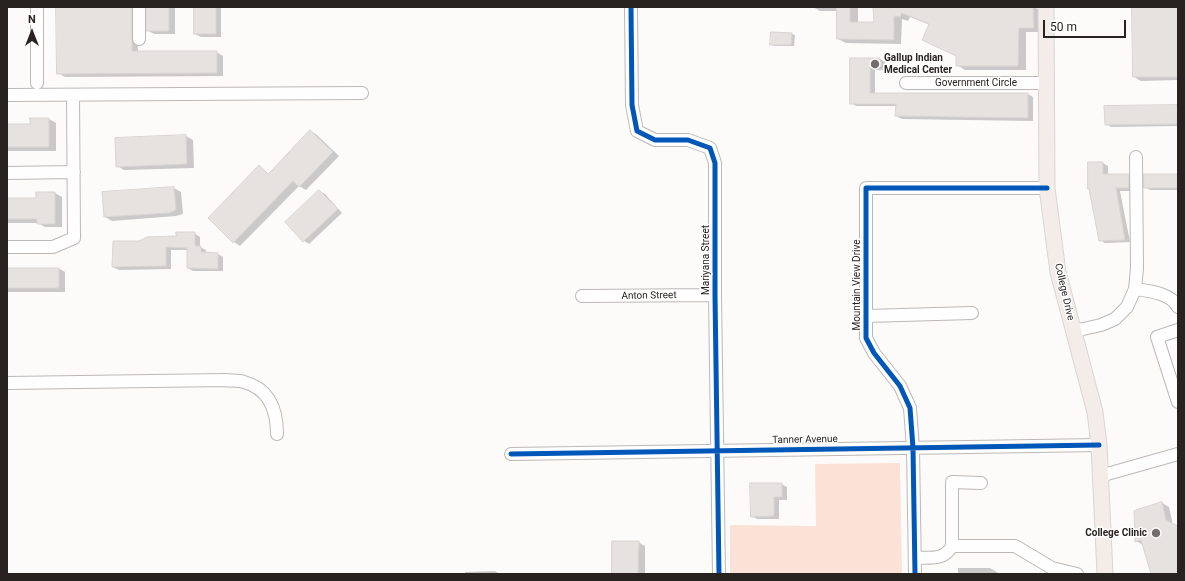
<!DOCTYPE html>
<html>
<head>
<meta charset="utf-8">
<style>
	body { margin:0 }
	#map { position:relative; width:1185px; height:581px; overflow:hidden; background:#fdfbfa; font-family:Roboto,sans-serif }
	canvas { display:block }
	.frame { position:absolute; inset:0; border:8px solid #282220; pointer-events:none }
	.north { position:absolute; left:12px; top:12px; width:40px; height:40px; -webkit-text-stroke:3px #fff; paint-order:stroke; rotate:0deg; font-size:11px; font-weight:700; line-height:16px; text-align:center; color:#282220 }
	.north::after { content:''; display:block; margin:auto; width:14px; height:18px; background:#282220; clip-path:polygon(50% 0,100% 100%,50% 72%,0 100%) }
	.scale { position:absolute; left:1043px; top:20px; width:83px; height:18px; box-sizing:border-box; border:2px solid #282220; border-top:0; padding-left:5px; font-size:12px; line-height:14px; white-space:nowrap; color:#282220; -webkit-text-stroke:3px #fff; paint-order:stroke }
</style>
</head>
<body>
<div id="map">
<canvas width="1185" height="581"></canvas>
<div class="frame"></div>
<div class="north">N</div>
<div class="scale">50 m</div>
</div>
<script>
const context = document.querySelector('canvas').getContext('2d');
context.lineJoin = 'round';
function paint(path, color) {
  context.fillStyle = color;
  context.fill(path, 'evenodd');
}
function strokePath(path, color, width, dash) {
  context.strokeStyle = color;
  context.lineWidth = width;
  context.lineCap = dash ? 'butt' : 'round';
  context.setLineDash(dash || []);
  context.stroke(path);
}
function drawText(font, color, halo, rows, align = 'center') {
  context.font = font + ' Roboto,sans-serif';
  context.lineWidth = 3;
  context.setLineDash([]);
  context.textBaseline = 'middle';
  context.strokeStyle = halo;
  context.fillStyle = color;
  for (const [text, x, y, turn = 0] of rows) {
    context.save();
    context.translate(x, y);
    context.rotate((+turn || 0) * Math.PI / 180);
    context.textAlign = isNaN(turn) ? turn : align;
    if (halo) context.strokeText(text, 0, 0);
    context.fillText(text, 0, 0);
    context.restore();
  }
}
const green = new Path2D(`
	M 900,463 L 902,574 L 730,574 L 730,525 L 816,526 L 815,464 Z`);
const shadow = new Path2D(`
	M 58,7 L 138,7 L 137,11 L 138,52 L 216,52 L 223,56 L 223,76 L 65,77 L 58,73 Z
	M 147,7 L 175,7 L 175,34 L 154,34 L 147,30 Z
	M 195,7 L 221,7 L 221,37 L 201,37 L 195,34 Z
	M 813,7 L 858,7 L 858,23 L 875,23 L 874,7 L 1034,7 L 1041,11 L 1041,32 L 1026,32 L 1026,70 L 965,70 L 957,65 L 957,56 L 923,40 L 930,25 L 910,17 L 908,21 L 902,19 L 901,44 L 846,43 L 838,39 L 838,11 L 820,11 Z
	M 1133,7 L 1178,7 L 1178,80 L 1141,81 L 1134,77 Z
	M 791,34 L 795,35 L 794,46 L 775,46 L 771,44 Z
	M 851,59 L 880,59 L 885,62 L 885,70 L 875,70 L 875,94 L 1028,94 L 1033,97 L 1033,121 L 902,119 L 896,116 L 896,106 L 856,106 L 851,103 Z
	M 1178,106 L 1178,126 L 1111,127 L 1106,124 Z
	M 49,119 L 56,123 L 56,151 L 7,151 L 7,125 L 32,125 Z
	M 311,131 L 317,135 L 339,156 L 306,190 L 299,186 L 240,246 L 234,242 L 259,166 L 269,174 Z
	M 186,136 L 193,140 L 194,168 L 124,170 L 117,166 Z
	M 1103,163 L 1108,166 L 1108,175 L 1128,175 L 1134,178 L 1134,191 L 1120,191 L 1130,242 L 1105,243 L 1100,240 Z
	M 1178,175 L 1178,190 L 1150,190 L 1145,187 Z
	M 174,188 L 181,192 L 183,214 L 176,216 L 112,221 L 105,217 Z
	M 319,191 L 325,194 L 342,213 L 309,244 L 304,241 Z
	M 55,193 L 62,197 L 62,227 L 45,227 L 38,223 L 7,223 L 7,199 L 37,199 Z
	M 194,233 L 200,237 L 200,247 L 206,250 L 206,253 L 218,254 L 223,257 L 223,271 L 193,271 L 188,268 L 188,250 L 171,250 L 171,269 L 119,270 L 113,267 L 139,242 Z
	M 58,268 L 65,272 L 65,292 L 7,292 L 7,269 Z
	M 781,484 L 787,487 L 787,500 L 779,500 L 779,519 L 757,519 L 752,516 Z
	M 1162,503 L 1169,507 L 1173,525 L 1178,527 L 1178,574 L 1152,574 L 1143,545 L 1136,541 Z
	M 638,542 L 645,546 L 645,574 L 614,574 Z
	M 958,568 L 990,568 L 1000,574 L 958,574 Z
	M 495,571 L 500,574 L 465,574 L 465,572 Z`);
const building = new Path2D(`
	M 56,7 L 132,7 L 132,51 L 217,51 L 217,73 L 57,74 Z
	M 146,7 L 169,7 L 169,31 L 146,31 Z
	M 194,7 L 216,7 L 216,34 L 194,34 Z
	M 837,7 L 850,7 L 850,22 L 874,22 L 873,7 L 1033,7 L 1034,28 L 1019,28 L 1018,66 L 956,66 L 956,56 L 922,40 L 929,24 L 902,13 L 900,17 L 894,16 L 894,40 L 837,39 Z
	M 1132,7 L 1178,7 L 1178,77 L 1133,77 Z
	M 771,32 L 792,33 L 791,45 L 770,45 Z
	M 850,58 L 880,58 L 880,67 L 870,67 L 870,93 L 1028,93 L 1028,118 L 895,116 L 896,104 L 850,104 Z
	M 1178,105 L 1178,124 L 1105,125 L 1104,106 Z
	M 30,118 L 49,118 L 49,147 L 7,147 L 7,124 L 30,124 Z
	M 310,130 L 333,152 L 299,187 L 293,181 L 233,243 L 208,218 L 259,165 L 268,174 Z
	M 186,135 L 187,164 L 116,167 L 115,138 Z
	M 1088,162 L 1103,162 L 1103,174 L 1129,174 L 1129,188 L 1116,188 L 1125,240 L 1099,241 L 1089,189 L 1088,189 Z
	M 1144,174 L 1178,174 L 1178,188 L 1144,188 Z
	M 174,187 L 176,210 L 169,213 L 104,217 L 102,192 Z
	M 319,190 L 338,209 L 303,242 L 285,222 Z
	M 36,192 L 55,192 L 55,224 L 37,224 L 37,219 L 7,219 L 7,198 L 36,198 Z
	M 176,232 L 195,232 L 195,246 L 201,246 L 201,252 L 218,253 L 218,269 L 187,268 L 187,248 L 166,247 L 166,266 L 112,267 L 113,241 L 139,241 L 147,237 L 176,236 Z
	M 7,268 L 59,268 L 59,288 L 7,288 Z
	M 750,483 L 782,483 L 782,497 L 774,497 L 774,516 L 751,517 Z
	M 1162,502 L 1166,520 L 1178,526 L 1178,574 L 1151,574 L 1141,540 L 1135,542 L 1134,511 Z
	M 612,541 L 639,541 L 638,574 L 612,574 Z`);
const minor = new Path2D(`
	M 37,7 L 37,83
	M 139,7 L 139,39
	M 631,7 L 632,105 L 637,131 L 655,140 L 688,140 L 710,148 L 715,163 L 715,295 L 719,574
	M 906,83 L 1047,83
	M 7,95 L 362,93
	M 7,173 L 74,172
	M 7,247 L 53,247 L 74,238 L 73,95
	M 1135,289 C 1149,291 1171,293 1178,307
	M 582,296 L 715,295
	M 866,316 L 972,313
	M 1178,330 L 1157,337 L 1178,402
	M 1074,331 L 1101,325 L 1115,319 L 1127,307 L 1135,289 L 1137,268 L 1136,157
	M 7,383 L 225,380 C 231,381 238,380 244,382 C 270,389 277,411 277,434
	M 511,454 L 1099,445
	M 1100,476 L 1178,454
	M 952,546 L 1015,546 L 1052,568 L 1077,574
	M 915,558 C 930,557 944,561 952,546 L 952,482 L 981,483
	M 915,574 L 913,448 L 910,408 L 900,386 L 874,353 L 866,338 L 866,188 L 1047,188`);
const major = new Path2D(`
	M 1046,7 L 1047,188 L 1058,272 L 1095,412 L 1099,445 L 1105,574`);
const cycleway = new Path2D(`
	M 631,7 L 632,105 L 637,131 L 655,140 L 688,140 L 710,148 L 715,163 L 715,295 L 719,574
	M 511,454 L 1099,445
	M 915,574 L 913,448 L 910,408 L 900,386 L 874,353 L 866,338 L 866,188 L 1047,188`);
const markers = [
	[875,64,5,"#736e6c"],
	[1156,533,5,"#736e6c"]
];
const poiNames = [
	["Gallup Indian",884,58],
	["Medical Center",884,70],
	["College Clinic",1147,533,"right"]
];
const streetNames = [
	["Government Circle",976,83],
	["Mariyana Street",706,260,-90],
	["Mountain View Drive",857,285,-90],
	["College Drive",1064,292,77],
	["Anton Street",649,296,-1],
	["Tanner Avenue",805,440,-1]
];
paint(green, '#fbe1d6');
paint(shadow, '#0003');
paint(building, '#e6e2e0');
strokePath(building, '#d8d4d2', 1);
strokePath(minor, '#bcb8b7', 14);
strokePath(major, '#d7d6d5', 17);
strokePath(minor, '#fffefe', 12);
strokePath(major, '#f3ece8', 15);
strokePath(cycleway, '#0057b8', 5);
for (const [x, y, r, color] of markers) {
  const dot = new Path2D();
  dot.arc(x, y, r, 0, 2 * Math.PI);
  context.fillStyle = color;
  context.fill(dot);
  strokePath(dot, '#fff', 1.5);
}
drawText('bold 10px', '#282220', '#fff', poiNames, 'left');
drawText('10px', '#282220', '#fff', streetNames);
</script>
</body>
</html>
